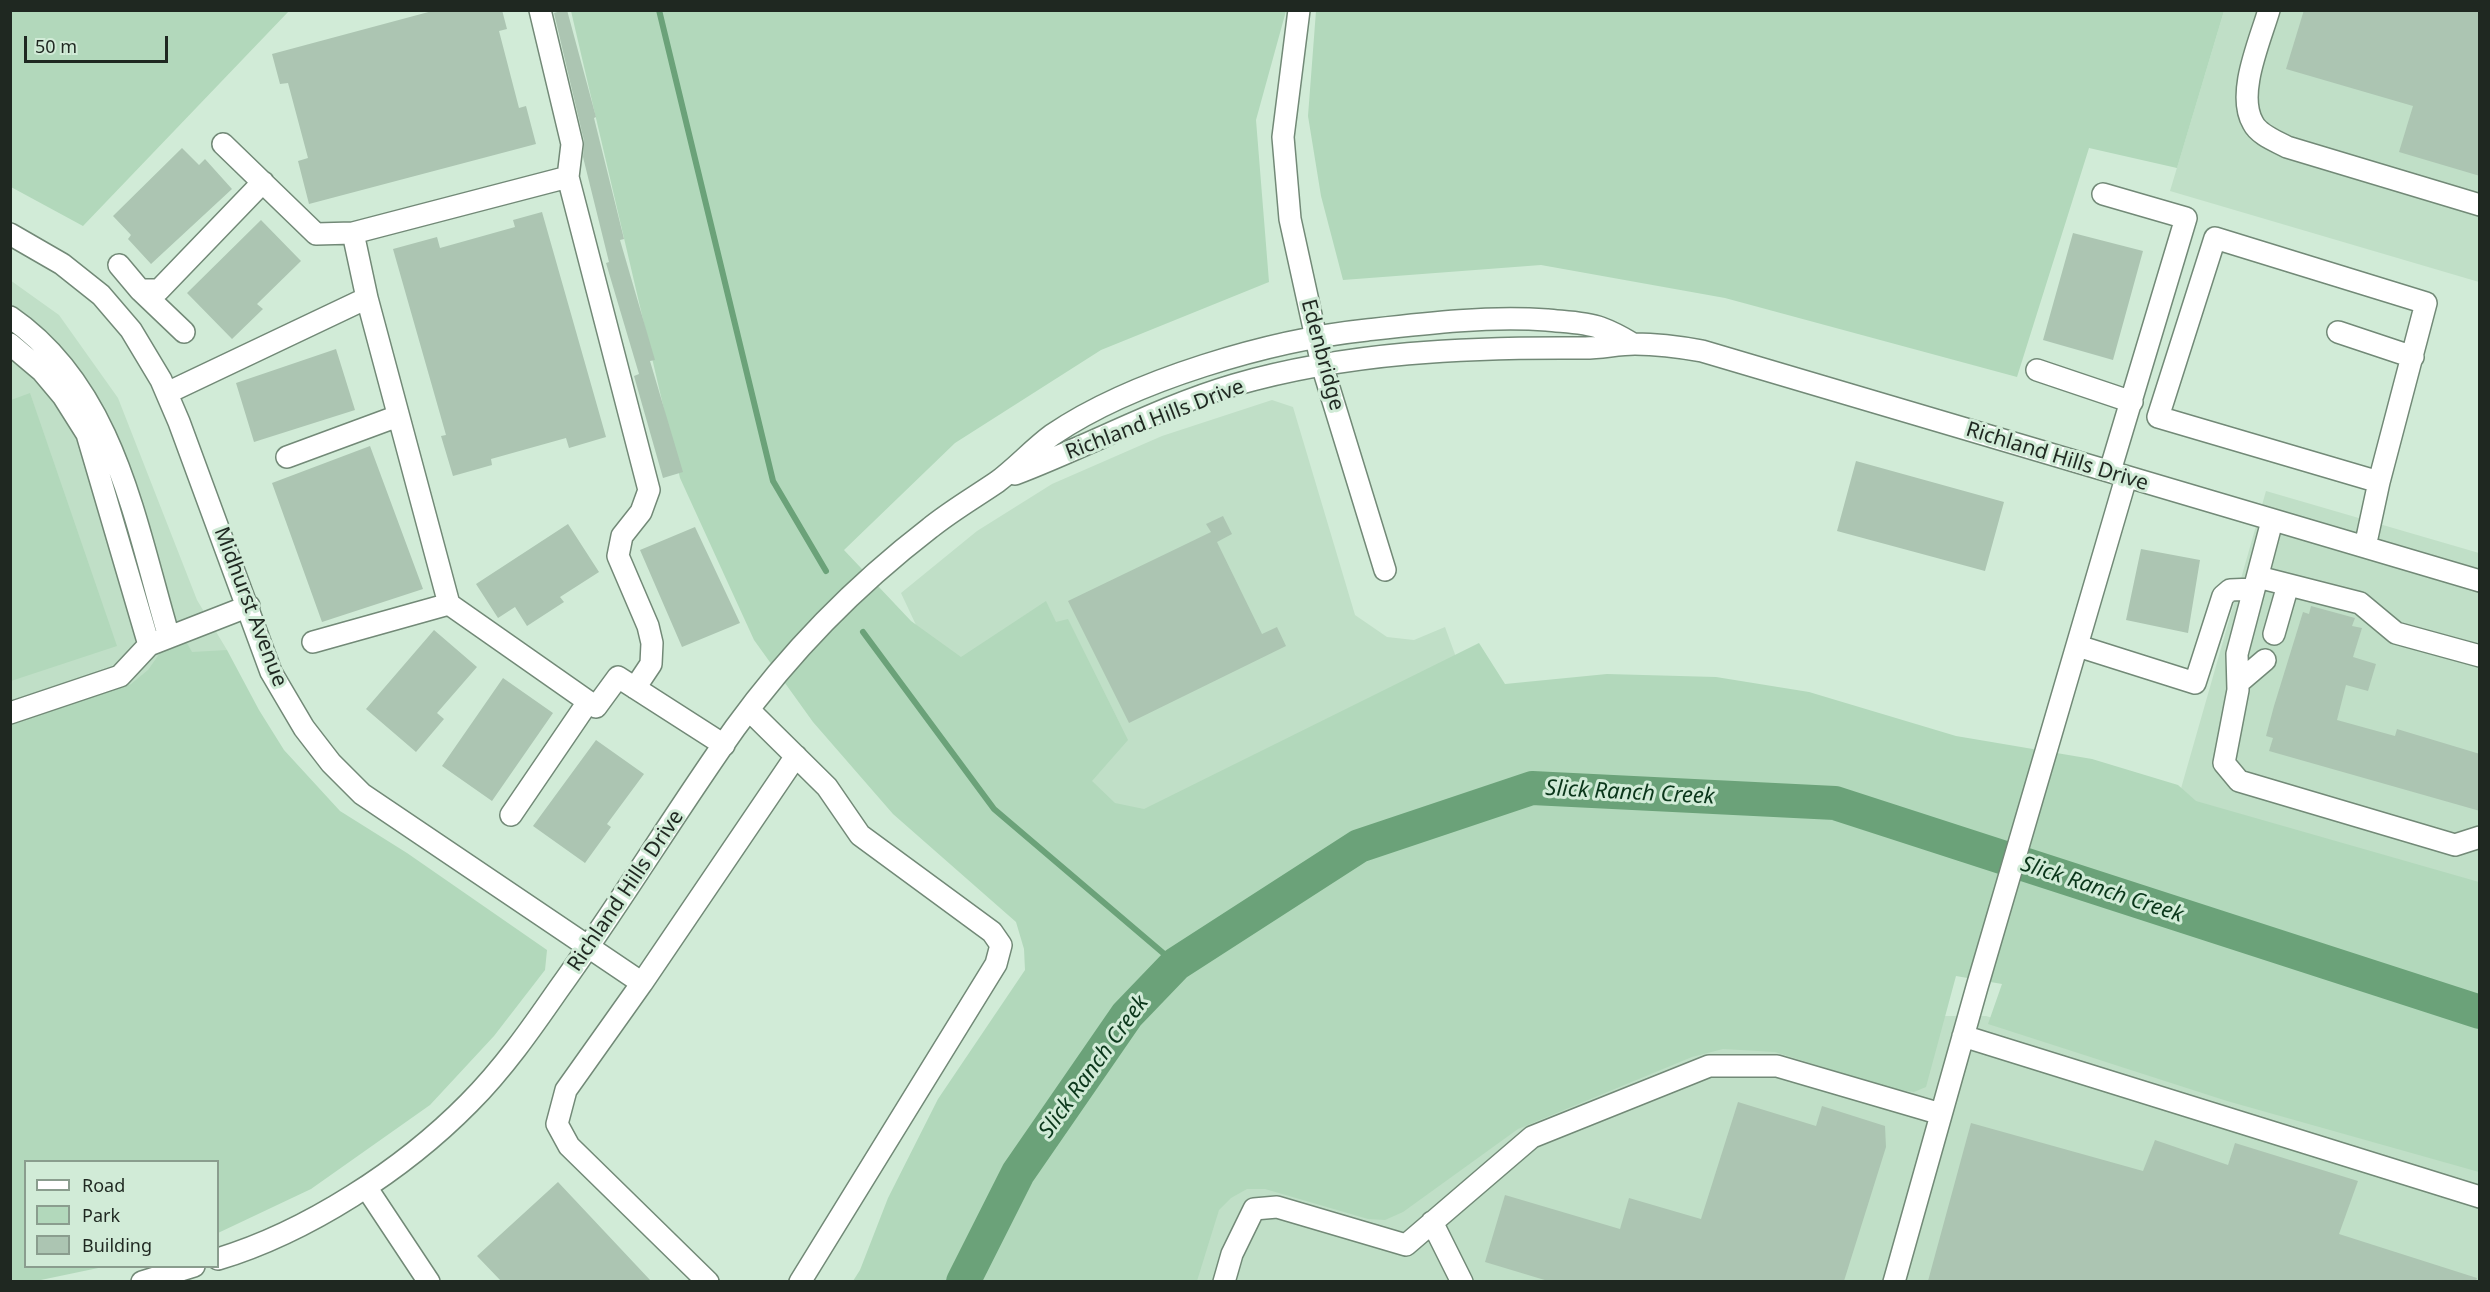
<!DOCTYPE html>
<html>
<head>
<meta charset="utf-8">
<style>
	body { margin:0 }
	#map { position:relative; width:2490px; height:1292px; overflow:hidden; background:#d1ebd7; font-family:"Noto Sans",sans-serif }
	canvas { display:block }
	.frame { position:absolute; inset:0; border:12px solid #1f2821; pointer-events:none }
	.legend { position:absolute; left:24px; top:1160px; width:195px; height:108px; box-sizing:border-box; background:#d1ebd7; border:2px solid #8a9d8e; margin:0; padding:8px 10px; list-style:none; font-size:18px; color:#1f2821 }
	.legend li { display:flex; align-items:center; gap:12px; height:30px }
	.legend b { width:30px; border:2px solid #8a9d8e }
	.scale { position:absolute; left:24px; top:36px; width:144px; height:27px; box-sizing:border-box; border:3px solid #1f2821; border-top:0; padding-left:8px; font-size:18px; line-height:21px; white-space:nowrap; color:#1f2821; -webkit-text-stroke:4px #d1ebd7; paint-order:stroke }
</style>
</head>
<body>
<div id="map">
<canvas width="2490" height="1292"></canvas>
<div class="frame"></div>
<ul class="legend">
<li><b style="height:8px;background:#fff"></b>Road</li>
<li><b style="height:16px;background:#b2d8bb"></b>Park</li>
<li><b style="height:16px;background:#acc5b2"></b>Building</li>
</ul>
<div class="scale">50 m</div>
</div>
<script>
const context = document.querySelector('canvas').getContext('2d');
context.lineJoin = 'round';
function paint(path, color) {
  context.fillStyle = color;
  context.fill(path, 'evenodd');
}
function strokePath(path, color, width, dash) {
  context.strokeStyle = color;
  context.lineWidth = width;
  context.lineCap = dash ? 'butt' : 'round';
  context.setLineDash(dash || []);
  context.stroke(path);
}
function drawText(font, color, halo, rows, align = 'center') {
  context.font = font + ' "Noto Sans",sans-serif';
  context.lineWidth = 6;
  context.setLineDash([]);
  context.textBaseline = 'middle';
  context.strokeStyle = halo;
  context.fillStyle = color;
  for (const [text, x, y, turn = 0] of rows) {
    context.save();
    context.translate(x, y);
    context.rotate((+turn || 0) * Math.PI / 180);
    context.textAlign = isNaN(turn) ? turn : align;
    if (halo) context.strokeText(text, 0, 0);
    context.fillText(text, 0, 0);
    context.restore();
  }
}
const built = new Path2D(`
	M 2224,11 L 2479,11 L 2479,282 L 2170,191 Z
	M 10,280 L 59,315 L 118,398 L 197,600 L 227,650 L 11,727 Z
	M 1272,400 L 1293,407 L 1355,615 L 1387,637 L 1414,640 L 1445,627 L 1464,679 L 1145,835 L 923,640 L 901,593 L 977,531 L 1052,484 L 1162,436 Z
	M 2266,491 L 2479,553 L 2479,887 L 2178,799 Z
	M 1838,1016 L 1986,1016 L 2479,1166 L 2479,1281 L 1178,1282 L 1229,1188 L 1629,1066 Z`);
const green = new Path2D(`
	M 10,11 L 11,10 L 289,11 L 83,226 L 11,187 Z
	M 571,11 L 1286,11 L 1256,120 L 1269,282 L 1101,350 L 955,443 L 844,550 L 911,621 L 961,657 L 1046,601 L 1056,622 L 1068,619 L 1128,740 L 1092,781 L 1115,803 L 1144,809 L 1479,643 L 1505,684 L 1607,674 L 1716,677 L 1809,692 L 1956,736 L 2092,759 L 2178,785 L 2196,801 L 2479,882 L 2479,1172 L 2227,1101 L 1988,1024 L 2002,984 L 1956,976 L 1926,1087 L 1914,1092 L 1893,1089 L 1775,1052 L 1723,1049 L 1692,1057 L 1518,1129 L 1403,1212 L 1385,1220 L 1368,1219 L 1265,1189 L 1247,1189 L 1231,1198 L 1219,1210 L 1197,1281 L 853,1281 L 860,1270 L 888,1198 L 938,1099 L 1025,970 L 1024,949 L 1016,922 L 893,814 L 813,722 L 754,640 L 680,478 Z
	M 1316,11 L 1316,10 L 2224,11 L 2177,168 L 2089,148 L 2017,377 L 1725,298 L 1541,265 L 1343,280 L 1321,196 L 1308,116 Z
	M 30,393 L 117,646 L 11,681 L 11,400 Z
	M 187,643 L 192,652 L 227,650 L 259,710 L 284,750 L 340,811 L 407,853 L 547,950 L 545,970 L 494,1036 L 430,1105 L 311,1189 L 218,1233 L 218,1162 L 26,1162 L 26,1266 L 103,1267 L 36,1281 L 11,1281 L 11,725 L 131,684 L 148,670 L 160,653 Z`);
const stream = new Path2D(`
	M 659,10 L 773,481 L 826,571
	M 863,632 L 994,809 L 1176,964`);
const river = new Path2D(`
	M 963,1282 L 1018,1173 L 1127,1015 L 1176,964 L 1359,846 L 1532,788 L 1835,803 L 2480,1012`);
const building = new Path2D(`
	M 436,10 L 502,10 L 507,29 L 499,31 L 519,108 L 526,106 L 536,144 L 309,204 L 298,161 L 308,158 L 288,83 L 280,84 L 272,54 Z
	M 564,10 L 567,10 L 596,117 L 594,118 L 624,239 L 620,240 L 655,360 L 650,361 L 683,472 L 663,478 L 634,376 L 639,374 L 606,263 L 609,262 L 583,157 L 584,141 L 554,13 Z
	M 2304,10 L 2480,10 L 2480,176 L 2399,152 L 2413,106 L 2286,69 Z
	M 182,148 L 199,165 L 205,159 L 232,189 L 151,264 L 128,239 L 131,235 L 113,216 Z
	M 542,212 L 606,437 L 569,448 L 566,438 L 491,459 L 492,465 L 453,476 L 441,436 L 446,435 L 393,249 L 437,237 L 440,248 L 515,227 L 513,220 Z
	M 261,220 L 301,261 L 257,304 L 263,309 L 232,339 L 187,293 Z
	M 2073,233 L 2143,251 L 2113,360 L 2043,340 Z
	M 336,349 L 355,410 L 254,442 L 236,383 Z
	M 370,446 L 423,589 L 322,622 L 272,483 Z
	M 1856,461 L 2004,502 L 1985,571 L 1837,531 Z
	M 1223,516 L 1232,534 L 1217,542 L 1262,634 L 1277,627 L 1286,646 L 1129,723 L 1068,601 L 1211,532 L 1206,524 Z
	M 568,524 L 599,572 L 560,597 L 564,602 L 527,626 L 515,607 L 498,618 L 476,584 Z
	M 695,527 L 740,623 L 682,647 L 640,550 Z
	M 2141,549 L 2200,560 L 2188,633 L 2126,620 Z
	M 2311,606 L 2355,618 L 2352,626 L 2362,628 L 2353,657 L 2376,664 L 2368,691 L 2346,685 L 2337,720 L 2395,736 L 2397,729 L 2480,754 L 2480,811 L 2269,751 L 2273,738 L 2266,736 L 2274,706 L 2303,612 L 2309,614 Z
	M 434,630 L 477,667 L 437,713 L 444,719 L 416,752 L 366,709 Z
	M 503,678 L 553,713 L 492,801 L 442,766 Z
	M 596,740 L 644,774 L 607,824 L 611,827 L 585,863 L 533,826 Z
	M 1738,1102 L 1816,1126 L 1822,1106 L 1885,1126 L 1886,1147 L 1844,1281 L 1548,1281 L 1485,1262 L 1505,1195 L 1620,1229 L 1629,1198 L 1701,1219 Z
	M 1971,1123 L 2143,1171 L 2155,1140 L 2228,1165 L 2235,1143 L 2358,1181 L 2339,1234 L 2477,1278 L 2476,1281 L 1928,1281 Z
	M 558,1182 L 651,1281 L 501,1281 L 477,1256 Z`);
const minor = new Path2D(`
	M 540,10 L 572,144 L 568,177
	M 1299,10 L 1283,137 L 1290,219 L 1322,365 L 1385,570
	M 2269,10 C 2260,41 2236,94 2253,123 C 2259,135 2276,141 2287,147 L 2480,205
	M 223,144 L 316,234 L 353,233
	M 2103,194 L 2186,218 L 2110,471
	M 10,234 L 62,264 L 101,295 L 131,330 L 161,380 L 179,422 L 271,672 L 304,728 L 331,763 L 362,794 L 642,983 L 566,1090 L 557,1124 L 569,1146 L 708,1282
	M 119,265 L 140,290 L 159,290 L 263,182
	M 140,290 L 184,332
	M 367,298 L 353,233 L 568,177 L 649,490 L 641,512 L 622,536 L 618,556 L 648,626 L 652,643 L 651,664 L 635,688
	M 10,317 C 115,389 135,523 169,637
	M 2338,332 L 2413,357
	M 10,344 L 42,371 L 63,396 L 87,434 L 149,645
	M 2037,370 L 2132,402
	M 167,393 L 367,298 L 449,604 L 596,707 L 618,677 L 724,745
	M 287,457 L 398,416
	M 1015,474 C 1089,446 1159,407 1234,385 C 1348,352 1467,347 1585,348 C 1602,348 1618,344 1635,344 C 1657,344 1680,347 1702,351 L 2480,581
	M 2272,521 L 2237,654 L 2238,690 L 2224,763 L 2239,781 L 2455,845 L 2480,837
	M 2365,547 L 2379,482 L 2426,303 L 2215,238 L 2158,417 L 2379,482
	M 2258,577 L 2360,603 L 2396,633 L 2480,656
	M 2274,634 L 2288,585
	M 313,642 L 449,604
	M 2078,646 L 2195,683 L 2223,596 L 2230,590 L 2254,589
	M 2238,683 L 2265,660
	M 749,710 L 827,787 L 860,835 L 992,932 L 1001,945 L 996,964 L 800,1282
	M 10,713 L 120,676 L 149,645 L 249,606
	M 511,815 L 588,702
	M 642,983 L 796,756
	M 1963,1036 L 2480,1197
	M 366,1187 L 429,1282
	M 1432,1222 L 1462,1282
	M 218,1259 C 307,1232 403,1170 469,1103 C 503,1069 531,1029 558,990 C 620,904 674,814 735,728 C 790,652 856,585 930,528 C 951,511 975,497 997,482 C 1016,468 1033,449 1052,435 C 1133,380 1271,340 1367,330 C 1428,323 1486,316 1547,320 C 1564,322 1584,322 1601,328 C 1612,332 1623,338 1633,344
	M 142,1282 L 194,1266
	M 1224,1282 L 1232,1254 L 1254,1209 L 1277,1207 L 1406,1245 L 1532,1137 L 1709,1066 L 1777,1066 L 1941,1114
	M 1894,1282 L 1977,987 L 2126,478`);
const streetNames = [
	["Edenbridge",1322,355,75],
	["Richland Hills Drive",1155,420,-21],
	["Richland Hills Drive",2057,457,17],
	["Midhurst Avenue",250,607,69],
	["Richland Hills Drive",626,891,-56]
];
const waterNames = [
	["Slick Ranch Creek",1630,793,3],
	["Slick Ranch Creek",2102,890,18],
	["Slick Ranch Creek",1094,1067,-54]
];
paint(built, '#c0dfc7');
paint(green, '#b2d8bb');
strokePath(stream, '#6ba279', 6);
strokePath(river, '#6ba279', 34);
paint(building, '#acc5b2');
strokePath(minor, '#728977', 24);
strokePath(minor, '#fff', 21);
drawText('21px', '#1f2821', '#d1ebd7', streetNames);
drawText('italic 22px', '#0a361a', '#d1ebd7', waterNames);
</script>
</body>
</html>
